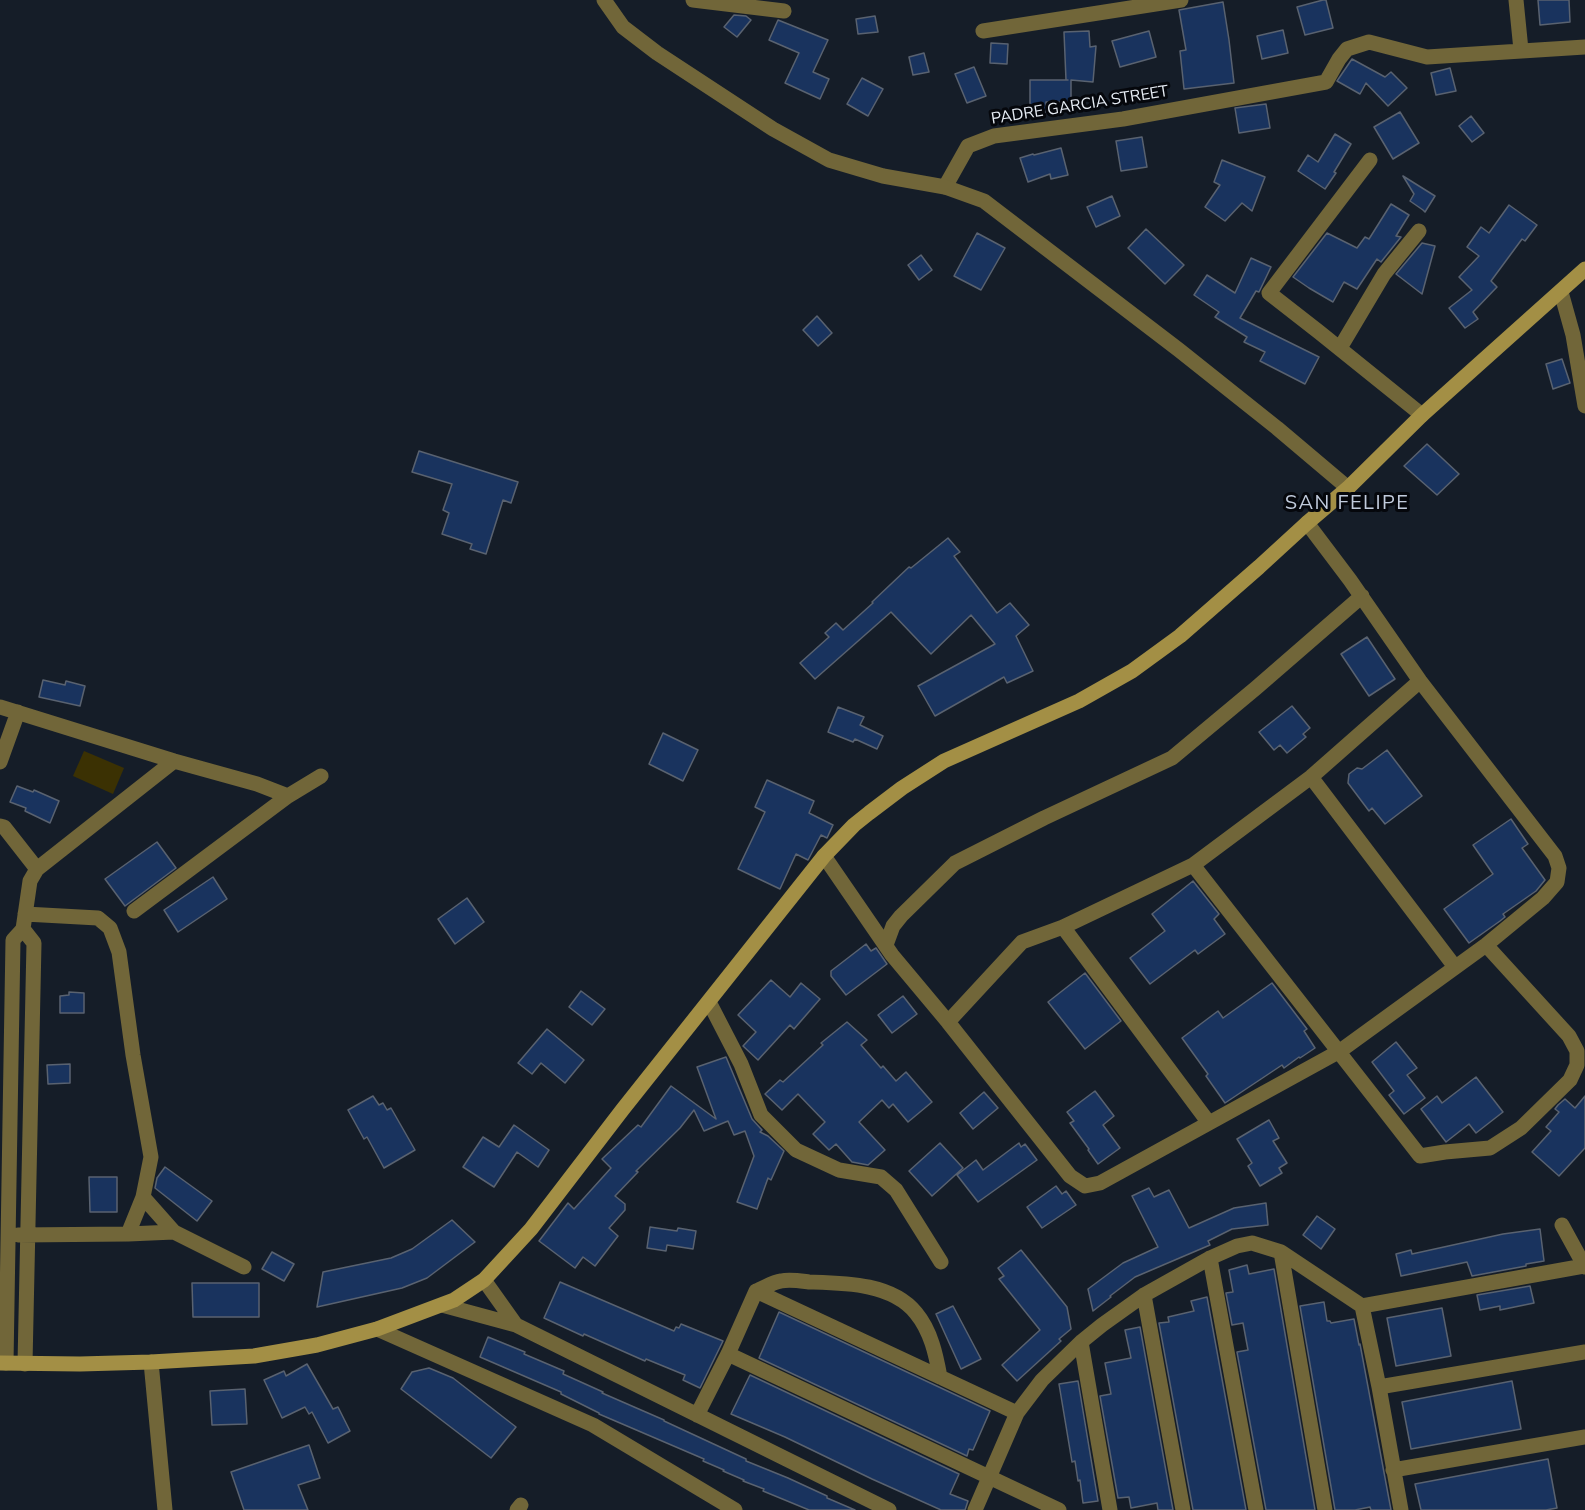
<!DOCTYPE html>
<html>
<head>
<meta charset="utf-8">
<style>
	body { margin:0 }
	canvas { display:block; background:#151d28 }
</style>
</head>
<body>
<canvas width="1585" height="1510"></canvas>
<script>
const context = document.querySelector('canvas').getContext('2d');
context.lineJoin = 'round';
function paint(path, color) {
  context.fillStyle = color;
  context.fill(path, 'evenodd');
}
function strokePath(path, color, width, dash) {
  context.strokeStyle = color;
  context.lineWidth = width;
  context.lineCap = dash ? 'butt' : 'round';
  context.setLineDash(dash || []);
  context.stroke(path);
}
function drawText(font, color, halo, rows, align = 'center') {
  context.font = font + ' "Nunito Sans",sans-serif';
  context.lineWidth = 6;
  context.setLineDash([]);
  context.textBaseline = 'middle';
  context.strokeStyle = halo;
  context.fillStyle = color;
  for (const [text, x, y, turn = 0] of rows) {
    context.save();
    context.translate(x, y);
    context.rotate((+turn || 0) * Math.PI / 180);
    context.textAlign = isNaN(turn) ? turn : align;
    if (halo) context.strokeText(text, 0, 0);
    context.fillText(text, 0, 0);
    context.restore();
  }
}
const green = new Path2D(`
	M 84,751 L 124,768 L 113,794 L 73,776 Z`);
const building = new Path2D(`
	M 1323,0 L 1326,0 L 1333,28 L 1305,35 L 1297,7 Z
	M 1538,0 L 1569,0 L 1570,22 L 1540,25 Z
	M 1223,2 L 1229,40 L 1234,83 L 1184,89 L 1180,51 L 1186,50 L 1179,10 Z
	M 734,15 L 746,16 L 751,20 L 737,37 L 724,27 Z
	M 875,16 L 878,32 L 858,34 L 856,19 Z
	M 778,20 L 828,40 L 813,72 L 829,79 L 820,99 L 785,83 L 799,53 L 769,40 Z
	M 1283,30 L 1288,53 L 1262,59 L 1257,36 Z
	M 1089,31 L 1090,47 L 1096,46 L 1093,82 L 1071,80 L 1071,102 L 1046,102 L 1046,112 L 1030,112 L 1030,80 L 1068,80 L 1066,80 L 1064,32 Z
	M 1149,31 L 1156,57 L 1120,67 L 1112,41 Z
	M 991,43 L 1008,44 L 1007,64 L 990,63 Z
	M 924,53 L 929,72 L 913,75 L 909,57 Z
	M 1352,59 L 1385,77 L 1391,72 L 1407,88 L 1388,106 L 1366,83 L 1360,94 L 1337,81 Z
	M 974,67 L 986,96 L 967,103 L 955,74 Z
	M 1450,68 L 1456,91 L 1436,95 L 1431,73 Z
	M 862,78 L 883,89 L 868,116 L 847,104 Z
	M 1266,104 L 1270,128 L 1239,133 L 1235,108 Z
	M 1400,112 L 1419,143 L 1393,159 L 1374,127 Z
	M 1471,116 L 1484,133 L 1472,142 L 1459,126 Z
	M 1335,134 L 1351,144 L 1334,172 L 1336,173 L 1325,189 L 1298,171 L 1308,155 L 1318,162 Z
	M 1142,137 L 1147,167 L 1121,171 L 1116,141 Z
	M 1061,148 L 1068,175 L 1051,179 L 1050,174 L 1028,182 L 1020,158 L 1033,154 L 1034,155 Z
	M 1222,160 L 1265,177 L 1252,211 L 1242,203 L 1225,221 L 1205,207 L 1220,185 L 1214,182 Z
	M 1403,176 L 1435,196 L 1425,212 L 1423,210 L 1410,201 L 1414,194 Z
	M 1112,196 L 1120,216 L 1096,227 L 1087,207 Z
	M 1391,204 L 1409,215 L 1396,236 L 1401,237 L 1381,262 L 1377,259 L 1357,289 L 1344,282 L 1333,302 L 1309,288 L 1293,277 L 1327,233 L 1357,248 L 1365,237 L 1369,239 Z
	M 1509,205 L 1537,225 L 1525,241 L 1522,239 L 1491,281 L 1497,287 L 1473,312 L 1478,319 L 1465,328 L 1449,308 L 1472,290 L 1459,277 L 1479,256 L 1467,247 L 1481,227 L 1489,233 Z
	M 1146,229 L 1184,265 L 1165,284 L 1128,248 Z
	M 977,233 L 1005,248 L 981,290 L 954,276 Z
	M 1422,243 L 1435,246 L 1422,294 L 1396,274 Z
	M 921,255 L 932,270 L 919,280 L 908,265 Z
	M 1251,258 L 1271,267 L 1259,292 L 1256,291 L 1240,318 L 1319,357 L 1305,384 L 1260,361 L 1265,352 L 1244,342 L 1247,337 L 1215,317 L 1219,312 L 1194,295 L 1207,275 L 1235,293 Z
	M 817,316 L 832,333 L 818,346 L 803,330 Z
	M 1562,359 L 1570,383 L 1553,389 L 1546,364 Z
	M 1427,444 L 1459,474 L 1437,495 L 1404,466 Z
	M 419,451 L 518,482 L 511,503 L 503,500 L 486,554 L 470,549 L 472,544 L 442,534 L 449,513 L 443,510 L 452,484 L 412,472 Z
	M 948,538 L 960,552 L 954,556 L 997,613 L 1010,603 L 1029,625 L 1016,636 L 1033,671 L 1007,683 L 1004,677 L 935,716 L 918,686 L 995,644 L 971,615 L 931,654 L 891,612 L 815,679 L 800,663 L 829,637 L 825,633 L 836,623 L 843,630 L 873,603 L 872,602 L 909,567 L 911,568 Z
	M 1367,637 L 1395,679 L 1369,696 L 1341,654 Z
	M 43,680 L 65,685 L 66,681 L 85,686 L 80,706 L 39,697 Z
	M 1292,706 L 1310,728 L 1303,734 L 1306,737 L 1287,753 L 1280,745 L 1274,750 L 1259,732 Z
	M 838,707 L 864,717 L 860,725 L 883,736 L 877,749 L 855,739 L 853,742 L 828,732 Z
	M 663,733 L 698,750 L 683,781 L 649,764 Z
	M 1387,750 L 1422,796 L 1385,824 L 1372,808 L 1369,811 L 1348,783 L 1349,774 L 1357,768 L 1362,769 Z
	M 767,780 L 814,801 L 809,813 L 833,825 L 827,838 L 821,835 L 808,860 L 796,854 L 780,889 L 738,869 L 765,812 L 755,807 Z
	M 17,786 L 33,792 L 34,790 L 59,801 L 50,823 L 25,811 L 26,808 L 10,802 Z
	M 1511,819 L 1528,844 L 1522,848 L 1545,880 L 1536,891 L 1503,914 L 1505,917 L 1500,921 L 1469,943 L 1444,909 L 1493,874 L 1473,845 Z
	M 157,842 L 176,868 L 125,906 L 105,879 Z
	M 213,877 L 227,899 L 178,932 L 164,910 Z
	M 1193,881 L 1219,914 L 1214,919 L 1225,934 L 1198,954 L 1195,950 L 1150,984 L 1130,958 L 1165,931 L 1152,914 Z
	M 467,898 L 484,922 L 455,944 L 438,919 Z
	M 866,944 L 871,951 L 876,948 L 887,964 L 846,995 L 831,976 L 831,971 Z
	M 1085,973 L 1121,1021 L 1085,1049 L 1048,1002 Z
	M 771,980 L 790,997 L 801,983 L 820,999 L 794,1029 L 790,1025 L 758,1060 L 743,1046 L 756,1032 L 738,1015 Z
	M 1272,983 L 1307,1029 L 1304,1031 L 1315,1048 L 1300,1058 L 1299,1057 L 1284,1068 L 1282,1065 L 1225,1103 L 1206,1076 L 1208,1074 L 1182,1038 L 1218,1011 L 1223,1018 Z
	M 581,991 L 605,1009 L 592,1025 L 569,1007 Z
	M 69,992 L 84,993 L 84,1013 L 60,1013 L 60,996 L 69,995 Z
	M 903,996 L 917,1014 L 892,1033 L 878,1015 Z
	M 847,1022 L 867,1040 L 861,1045 L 881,1068 L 883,1066 L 896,1081 L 906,1072 L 932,1102 L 908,1122 L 893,1104 L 889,1108 L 882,1100 L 859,1122 L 885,1150 L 868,1165 L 852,1162 L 836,1144 L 829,1150 L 813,1134 L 825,1122 L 798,1094 L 782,1110 L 765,1094 L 780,1080 L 783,1082 L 823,1045 L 821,1043 Z
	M 547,1029 L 584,1060 L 565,1083 L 541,1063 L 532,1074 L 518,1063 Z
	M 1396,1042 L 1417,1068 L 1407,1075 L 1425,1098 L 1404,1114 L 1389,1095 L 1394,1091 L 1372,1062 Z
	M 726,1057 L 752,1119 L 762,1130 L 760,1132 L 768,1136 L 784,1151 L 771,1180 L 768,1178 L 757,1209 L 737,1202 L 754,1156 L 745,1131 L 734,1135 L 728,1121 L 704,1131 L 694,1110 L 680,1128 L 636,1171 L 638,1172 L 615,1196 L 625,1204 L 625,1210 L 609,1228 L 618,1236 L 595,1266 L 583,1257 L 575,1268 L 539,1241 L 568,1203 L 574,1209 L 611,1168 L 602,1159 L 638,1125 L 641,1127 L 671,1086 L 716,1119 L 697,1067 Z
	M 70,1064 L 70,1083 L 48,1084 L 47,1065 Z
	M 1476,1077 L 1503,1112 L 1476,1133 L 1469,1124 L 1446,1142 L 1421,1109 L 1437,1096 L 1442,1103 Z
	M 1095,1091 L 1114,1116 L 1103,1125 L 1120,1148 L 1098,1164 L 1088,1150 L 1089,1149 L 1070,1123 L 1074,1121 L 1067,1112 Z
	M 984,1092 L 998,1108 L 973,1129 L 960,1113 Z
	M 373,1096 L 379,1105 L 383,1103 L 387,1110 L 391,1108 L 415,1150 L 384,1168 L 367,1137 L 364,1139 L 348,1110 Z
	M 1585,1096 L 1585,1148 L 1559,1176 L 1532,1152 L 1551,1131 L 1546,1127 L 1559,1112 L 1555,1109 L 1558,1105 L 1565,1099 L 1575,1108 Z
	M 1269,1120 L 1279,1138 L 1273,1141 L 1287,1163 L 1279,1168 L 1282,1173 L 1260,1186 L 1248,1166 L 1252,1163 L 1237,1139 Z
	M 514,1125 L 549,1150 L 538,1167 L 517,1152 L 494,1187 L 463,1167 L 483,1137 L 499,1147 Z
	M 940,1143 L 963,1168 L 932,1196 L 909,1171 Z
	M 1019,1143 L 1021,1147 L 1025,1144 L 1037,1160 L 978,1202 L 957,1175 L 976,1160 L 983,1170 Z
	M 165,1167 L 212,1201 L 197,1221 L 155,1188 L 157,1178 Z
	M 89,1177 L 117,1177 L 117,1212 L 90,1212 Z
	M 1056,1186 L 1062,1194 L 1066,1191 L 1076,1205 L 1042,1228 L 1027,1207 Z
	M 1149,1188 L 1154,1197 L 1169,1190 L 1189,1228 L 1234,1208 L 1266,1203 L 1268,1225 L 1232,1229 L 1208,1241 L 1210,1245 L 1135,1277 L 1110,1296 L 1111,1297 L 1093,1311 L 1088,1289 L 1123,1263 L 1158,1247 L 1132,1196 Z
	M 1317,1216 L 1335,1229 L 1321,1249 L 1303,1235 Z
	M 452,1220 L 475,1242 L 427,1278 L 402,1288 L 317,1307 L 323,1272 L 391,1258 L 412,1249 Z
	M 650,1227 L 677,1231 L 678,1228 L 696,1231 L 693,1249 L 667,1245 L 666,1251 L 647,1248 Z
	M 1540,1229 L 1544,1261 L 1526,1264 L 1526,1266 L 1472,1276 L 1467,1262 L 1401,1276 L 1396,1254 L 1411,1250 L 1412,1254 L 1503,1234 Z
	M 1021,1250 L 1067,1307 L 1071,1329 L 1059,1339 L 1061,1341 L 1017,1381 L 1002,1365 L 1040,1330 L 999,1279 L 1004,1276 L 998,1268 Z
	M 272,1252 L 294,1264 L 284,1281 L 262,1269 Z
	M 1247,1265 L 1249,1274 L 1274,1269 L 1315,1510 L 1266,1510 L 1237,1352 L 1248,1350 L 1243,1323 L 1232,1325 L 1226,1293 L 1233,1292 L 1229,1270 Z
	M 560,1282 L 674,1331 L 676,1327 L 679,1328 L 681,1324 L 723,1341 L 700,1388 L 683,1380 L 685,1375 L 646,1359 L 645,1361 L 584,1334 L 583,1336 L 544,1318 Z
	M 192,1283 L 259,1283 L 259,1317 L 193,1317 Z
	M 1530,1286 L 1534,1303 L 1500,1310 L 1500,1306 L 1480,1310 L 1477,1295 Z
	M 1207,1297 L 1246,1510 L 1193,1510 L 1159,1323 L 1169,1322 L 1168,1317 L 1194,1311 L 1191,1301 Z
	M 1324,1302 L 1327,1321 L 1330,1321 L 1331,1323 L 1354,1319 L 1359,1345 L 1360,1344 L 1391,1510 L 1371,1510 L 1370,1507 L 1355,1510 L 1335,1510 L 1300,1306 Z
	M 953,1306 L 981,1359 L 961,1369 L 936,1314 Z
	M 1442,1308 L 1451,1356 L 1396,1366 L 1387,1318 Z
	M 779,1312 L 990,1411 L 973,1450 L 969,1449 L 967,1456 L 759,1358 Z
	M 1140,1327 L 1173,1510 L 1158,1510 L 1157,1503 L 1131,1508 L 1129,1497 L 1118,1498 L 1100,1396 L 1111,1394 L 1105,1363 L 1131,1358 L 1125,1330 Z
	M 488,1337 L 525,1352 L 524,1354 L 564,1371 L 563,1374 L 603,1392 L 602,1393 L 664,1420 L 664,1421 L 746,1459 L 746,1461 L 788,1478 L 827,1496 L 827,1498 L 855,1510 L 809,1510 L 763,1491 L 764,1489 L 743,1481 L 744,1480 L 723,1471 L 724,1470 L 703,1461 L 704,1459 L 599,1414 L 599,1413 L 561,1394 L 561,1392 L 480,1357 Z
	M 307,1364 L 333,1409 L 338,1407 L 350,1431 L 328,1443 L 312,1412 L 309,1414 L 305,1407 L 282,1418 L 264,1380 L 284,1371 L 286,1376 Z
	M 429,1368 L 453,1378 L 516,1427 L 491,1458 L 401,1389 L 412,1372 Z
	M 750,1375 L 959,1474 L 950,1494 L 968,1501 L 965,1510 L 941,1510 L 872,1479 L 785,1437 L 731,1414 Z
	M 1078,1381 L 1098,1501 L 1083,1503 L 1080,1480 L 1078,1481 L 1075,1461 L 1072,1462 L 1059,1384 Z
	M 1512,1381 L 1521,1429 L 1411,1449 L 1402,1402 Z
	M 245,1389 L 247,1424 L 212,1425 L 210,1391 Z
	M 309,1445 L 320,1478 L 298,1485 L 308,1510 L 244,1510 L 231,1472 Z
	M 1548,1459 L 1557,1508 L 1546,1510 L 1421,1510 L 1415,1484 Z`);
const minor = new Path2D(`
	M 693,0 L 784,11
	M 1516,0 L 1521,50
	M 983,31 L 1181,0
	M 1370,160 L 1269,293 L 1319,332 L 1422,415
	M 945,187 L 968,146 L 994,136 L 1123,119 L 1326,82 L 1339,59 L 1347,49 L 1369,42 L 1427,57 L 1585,47
	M 1561,292 L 1573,335 L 1585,406
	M 1340,348 L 1384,274 L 1419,231
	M 0,707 L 174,761 L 257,784 L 288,796
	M 0,762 L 18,712
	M 1311,777 L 1455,967
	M 0,826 L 4,827 L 37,869
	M 824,856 L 892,955 L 948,1022 L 1070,1176 L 1085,1186 L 1100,1183 L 1340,1051 L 1486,945 L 1543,898 L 1557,882 L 1559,868 L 1555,856 L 1420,681 L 1350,580 L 1307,523
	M 1193,865 L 1420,1156 L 1445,1152 L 1490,1148 L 1521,1128 L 1570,1080 L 1577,1065 L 1577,1051 L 1569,1036 L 1486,945
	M 134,911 L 288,796 L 321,776
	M 25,914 L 98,918 L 110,928 L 119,952 L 133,1055 L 151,1157 L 143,1197 L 128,1234
	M 1063,927 L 1209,1123
	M 23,929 L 34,943 L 25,1364
	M 886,945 L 893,926 L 901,916 L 955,863 L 1044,818 L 1172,758 L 1256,688 L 1362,596
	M 709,1002 L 741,1064 L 761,1115 L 796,1150 L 839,1170 L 881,1177 L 896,1190 L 941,1262
	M 948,1022 L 1022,942 L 1063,927 L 1193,865 L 1311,777 L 1420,681
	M 143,1197 L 174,1232
	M 1562,1225 L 1585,1267
	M 18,1235 L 128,1234 L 174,1232 L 244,1267
	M 1281,1252 L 1325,1510
	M 1210,1258 L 1256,1510
	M 484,1280 L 516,1325
	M 756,1291 C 764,1288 773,1282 781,1281 C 790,1279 801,1281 809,1282 C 844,1283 892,1283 916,1313 C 931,1331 936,1355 940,1377
	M 1144,1295 L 1183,1510
	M 442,1305 L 516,1325 L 889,1510
	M 1362,1306 L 1584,1266
	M 377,1329 L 593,1425 L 735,1510
	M 1081,1342 L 1110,1510
	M 728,1354 L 1059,1510
	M 151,1362 L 165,1510
	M 6,1363 L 13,940 L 23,929 L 30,881 L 37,869 L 174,761
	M 1379,1387 L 1585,1352
	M 697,1415 L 728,1354 L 756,1291 L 1017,1413
	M 1393,1470 L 1585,1437
	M 517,1510 L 521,1505
	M 975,1510 L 1017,1413 L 1042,1380 L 1081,1342 L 1102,1325 L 1144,1295 L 1210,1258 L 1237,1246 L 1252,1243 L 1281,1252 L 1362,1306 L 1379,1387 L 1401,1510`);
const tertiary = new Path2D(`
	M 604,0 L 623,27 L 657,53 L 773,129 L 829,160 L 883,176 L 945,187 L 984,201 L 1179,350 L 1277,428 L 1348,488`);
const secondary = new Path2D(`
	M 0,1363 L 80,1364 L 151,1362 L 254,1356 L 317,1345 L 377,1329 L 454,1300 L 484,1280 L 531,1229 L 623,1109 L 824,856 L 854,825 L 869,813 L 902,788 L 944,761 L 1079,701 L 1132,671 L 1180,636 L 1259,567 L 1307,523 L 1348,488 L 1422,415 L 1585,269`);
const streetNames = [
	["PADRE GARCIA STREET",1080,106,-9]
];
const quarterNames = [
	["SAN FELIPE",1347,504]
];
paint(green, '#3b3103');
paint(building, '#19335e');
strokePath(building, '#596270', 1.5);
strokePath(minor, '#716639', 15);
strokePath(tertiary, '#716639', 15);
strokePath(secondary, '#a38f45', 15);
drawText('16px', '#e6ecf4', '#05070c', streetNames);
context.letterSpacing = '1.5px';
drawText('20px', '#c1cbdc', '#05070c', quarterNames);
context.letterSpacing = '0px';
</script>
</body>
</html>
